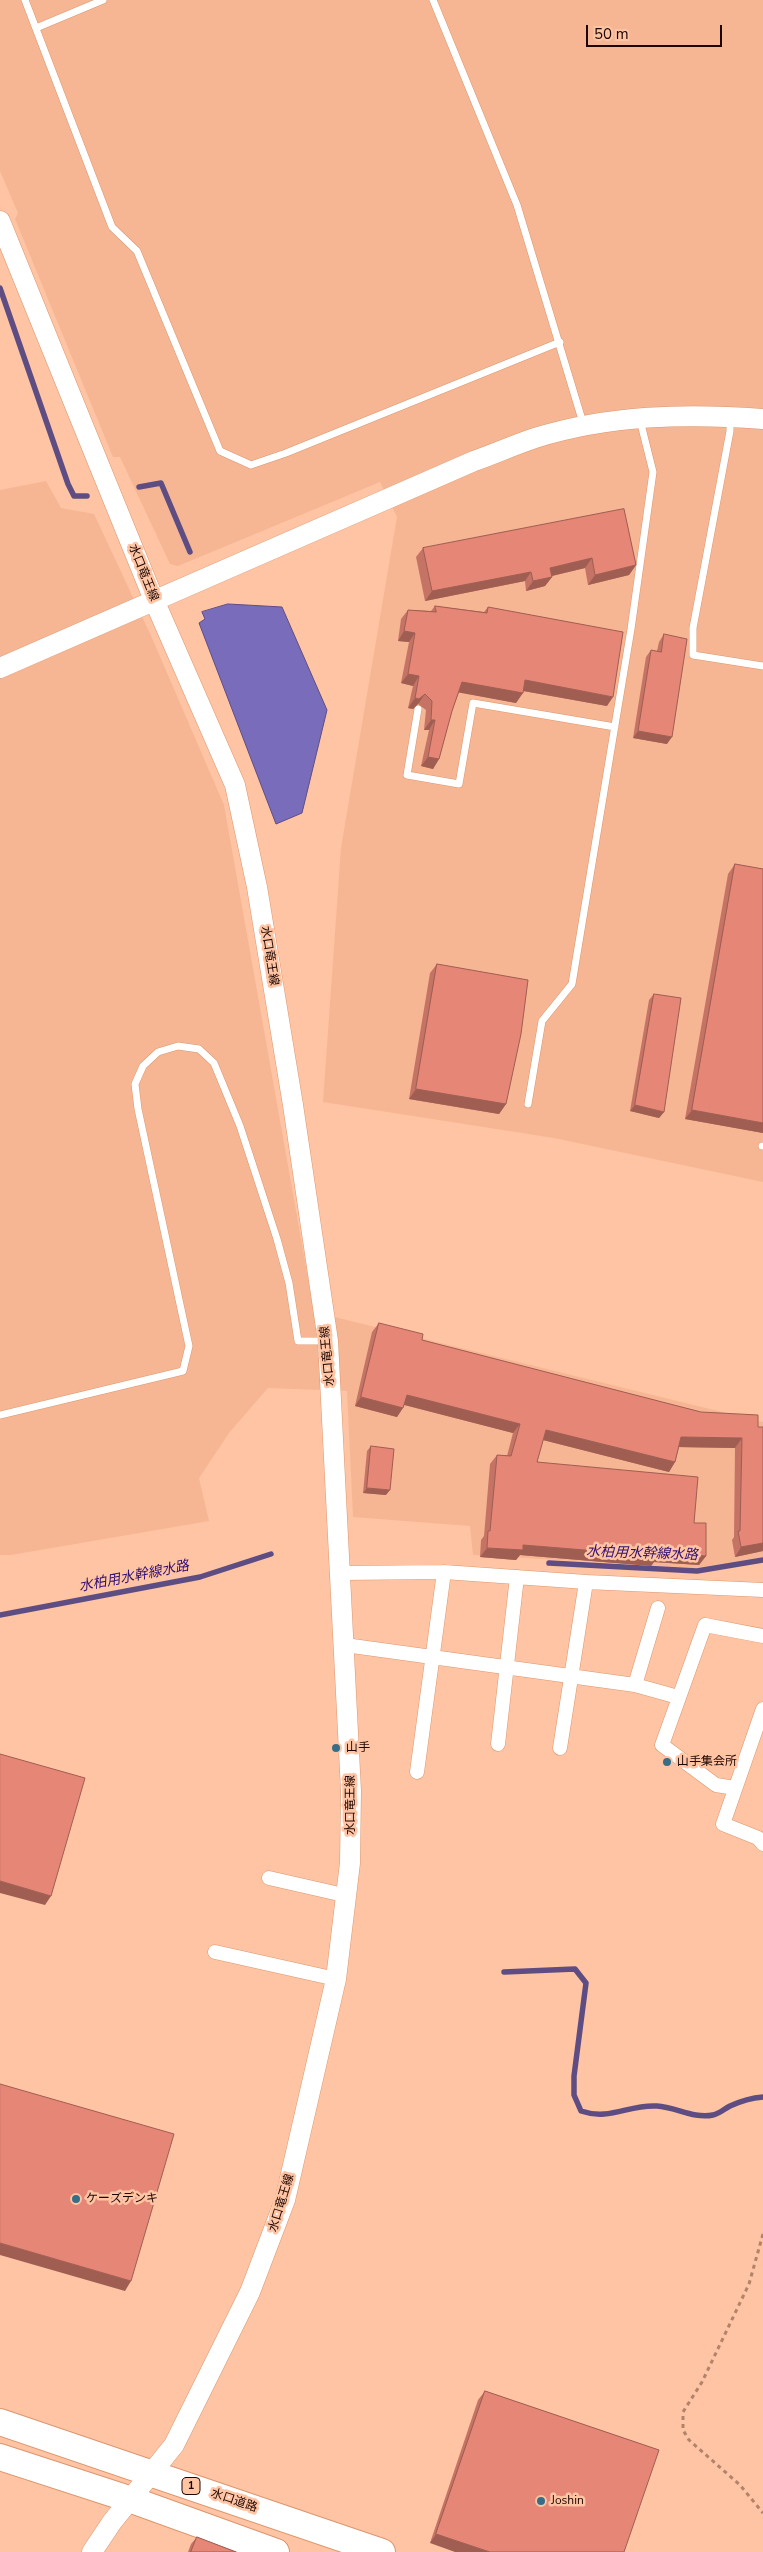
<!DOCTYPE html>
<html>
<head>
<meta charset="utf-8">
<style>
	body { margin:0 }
	#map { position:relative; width:763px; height:2552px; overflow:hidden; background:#fec4a3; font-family:"Nunito Sans",sans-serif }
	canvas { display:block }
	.scale { position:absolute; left:586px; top:25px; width:136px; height:22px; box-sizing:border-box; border:2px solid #1e0600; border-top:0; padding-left:6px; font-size:15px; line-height:18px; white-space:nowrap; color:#1e0600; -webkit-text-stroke:4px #fec4a3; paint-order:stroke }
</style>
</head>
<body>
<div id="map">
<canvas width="763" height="2552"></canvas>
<div class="scale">50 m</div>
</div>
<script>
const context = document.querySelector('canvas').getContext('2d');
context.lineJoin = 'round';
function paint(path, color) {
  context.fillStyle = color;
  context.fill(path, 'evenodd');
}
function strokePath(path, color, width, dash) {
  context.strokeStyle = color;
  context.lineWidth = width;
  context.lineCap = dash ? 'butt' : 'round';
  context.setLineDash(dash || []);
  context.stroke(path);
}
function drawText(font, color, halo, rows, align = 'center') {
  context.font = font + ' "Nunito Sans","Noto Sans JP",sans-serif';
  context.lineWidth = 5;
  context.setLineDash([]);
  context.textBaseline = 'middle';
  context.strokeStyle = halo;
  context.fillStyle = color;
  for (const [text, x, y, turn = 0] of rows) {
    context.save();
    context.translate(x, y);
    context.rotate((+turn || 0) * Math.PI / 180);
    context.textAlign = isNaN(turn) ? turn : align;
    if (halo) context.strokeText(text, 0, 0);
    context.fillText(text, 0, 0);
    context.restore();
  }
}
const built = new Path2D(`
	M 0,0 L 763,0 L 763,1182 L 554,1138 L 323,1102 L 341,848 L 397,517 L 380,482 L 178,566 L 170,564 L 120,457 L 113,457 L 15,219 L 18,213 L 0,171 Z
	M 46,481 L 61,508 L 94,514 L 152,638 L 224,805 L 314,1312 L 763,1422 L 763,1557 L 696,1568 L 473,1555 L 470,1526 L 353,1517 L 347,1391 L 268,1388 L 229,1433 L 199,1478 L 209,1521 L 11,1555 L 0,1555 L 0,490 Z`);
const water = new Path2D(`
	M 228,604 L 282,607 L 327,710 L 302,813 L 276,824 L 199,623 L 205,619 L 202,612 Z`);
const stream = new Path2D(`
	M 0,288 L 68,484 L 74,496 L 87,496
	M 139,487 L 161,483 L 190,552
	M 549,1563 L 697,1571 L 763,1560
	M 0,1615 L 200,1577 L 271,1554
	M 504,1972 L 575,1969 L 586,1983 L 574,2076 L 574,2095 L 581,2111 C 610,2121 629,2104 657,2106 C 676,2107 693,2119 713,2115 C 719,2114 724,2109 730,2106 C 741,2101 751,2098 763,2097`);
const path = new Path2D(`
	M 763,2234 L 749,2284 L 702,2382 L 683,2412 L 683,2430 L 689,2440 L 740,2485 L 763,2513`);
const lane = new Path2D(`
	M 25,0 L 112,227 L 137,251 L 220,451 L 251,465 L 286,453 L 560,342
	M 433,0 L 517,205 L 583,423
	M 36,28 L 103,0
	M 730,420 L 730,431 L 693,628 L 693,655 L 763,666
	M 418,709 L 407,775 L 459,784 L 473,703 L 615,727
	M 528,1104 L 542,1021 L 572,984 L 631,629 L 653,472 L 640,420
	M 762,1146 L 763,1146
	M 0,1415 L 183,1371 L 189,1346 L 138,1109 L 135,1084 L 143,1066 L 158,1052 L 178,1046 L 199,1049 L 214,1063 L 240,1126 L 277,1239 L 289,1283 L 298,1341 L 325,1341`);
const street = new Path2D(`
	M 340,1573 L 444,1572 L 586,1582 L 763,1590
	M 345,1645 L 635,1685 L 678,1697
	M 635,1685 L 658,1608
	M 763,1709 L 723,1824 L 758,1838 L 763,1844
	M 498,1744 L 517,1577
	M 560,1748 L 586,1582
	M 417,1772 L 444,1572
	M 735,1788 L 716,1785 L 662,1745 L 705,1625 L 763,1636
	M 269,1878 L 348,1896
	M 215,1952 L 336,1979`);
const secondary = new Path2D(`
	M 0,221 L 154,600 L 235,785 L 257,887 L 293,1105 L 328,1341 L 351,1791 L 350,1863 L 336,1979 L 285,2200 L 250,2292 L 174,2445 L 112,2522 L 92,2552
	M 0,668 L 474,461 C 494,454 514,445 535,438 C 609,415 686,413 763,419`);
const highway = new Path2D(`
	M 0,2422 L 382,2552
	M 0,2457 L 132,2500 L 276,2552`);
const wall = new Path2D(`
	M 624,509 L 636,565 L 629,575 L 588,585 L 585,568 L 552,576 L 552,577 L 545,586 L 526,591 L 525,581 L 425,601 L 416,557 L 423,548 Z
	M 435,606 L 484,612 L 488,607 L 607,706 L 523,691 L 516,703 L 459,692 L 452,711 L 439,759 L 433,769 L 421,766 L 429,730 L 424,730 L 426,710 L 418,704 L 413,709 L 408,708 L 413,686 L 401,683 L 409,642 L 398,641 L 401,619 L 408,610 L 431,611 Z
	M 664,634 L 667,744 L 633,738 L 646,657 L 651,650 L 657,651 L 659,642 Z
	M 735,864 L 763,869 L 763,1133 L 685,1119 L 728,874 Z
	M 437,964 L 506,1104 L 499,1114 L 409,1099 L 430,973 Z
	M 654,994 L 664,1112 L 659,1118 L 630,1111 L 649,1000 Z
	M 379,1323 L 422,1340 L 758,1427 L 763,1551 L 735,1557 L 732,1540 L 734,1537 L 735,1448 L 679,1447 L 675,1462 L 669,1472 L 543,1440 L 537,1462 L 694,1523 L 706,1556 L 699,1565 L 654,1562 L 651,1566 L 520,1555 L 516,1560 L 480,1557 L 481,1540 L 484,1536 L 490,1464 L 497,1455 L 507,1456 L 513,1433 L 404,1405 L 397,1417 L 355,1406 L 372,1332 Z
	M 371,1446 L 386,1495 L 363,1493 L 367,1451 Z
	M 485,2391 L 659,2450 L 430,2543 L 478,2400 Z
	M 197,2537 L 236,2552 L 188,2552 L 191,2544 Z`);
const shadedWall = new Path2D(`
	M 592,558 L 585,568 L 543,578 L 550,568 Z
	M 636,565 L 629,575 L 588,585 L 595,575 Z
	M 531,572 L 525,581 L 425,601 L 432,591 Z
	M 552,577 L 545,586 L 526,591 L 533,581 Z
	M 404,631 L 415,633 L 409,642 L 398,641 Z
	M 408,674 L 419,676 L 413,686 L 401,683 Z
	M 525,680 L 613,697 L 607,706 L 518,690 Z
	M 462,682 L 523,693 L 516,703 L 456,692 Z
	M 425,694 L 418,704 L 413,709 L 408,708 L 415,698 Z
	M 431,720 L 435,720 L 429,730 L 424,730 Z
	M 638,731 L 672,737 L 667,744 L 633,738 Z
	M 428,757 L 439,759 L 433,769 L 421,766 Z
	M 416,1089 L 506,1104 L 499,1114 L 409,1099 Z
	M 635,1105 L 664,1112 L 659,1118 L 630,1111 Z
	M 692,1110 L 763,1123 L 763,1133 L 685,1119 Z
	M 407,1395 L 520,1424 L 513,1433 L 401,1404 Z
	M 361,1397 L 403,1408 L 397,1417 L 355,1406 Z
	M 546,1430 L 675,1462 L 669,1472 L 539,1439 Z
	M 681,1437 L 742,1438 L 735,1448 L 675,1447 Z
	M 367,1488 L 390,1490 L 386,1495 L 363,1493 Z
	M 763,1543 L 763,1551 L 735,1557 L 741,1547 Z
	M 523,1545 L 658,1553 L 706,1556 L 699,1565 L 654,1562 L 651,1566 L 520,1555 L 516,1560 L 480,1557 L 487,1548 Z
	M 0,1881 L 51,1896 L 45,1905 L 0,1893 Z
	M 0,2243 L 131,2281 L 125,2291 L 0,2255 Z
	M 436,2534 L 490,2552 L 455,2552 L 430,2543 Z`);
const building = new Path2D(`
	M 624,509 L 636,565 L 595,575 L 592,558 L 550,568 L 552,577 L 533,581 L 531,572 L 432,591 L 423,548 Z
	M 435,606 L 487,613 L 488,607 L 623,632 L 613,697 L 525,680 L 523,693 L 462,682 L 452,711 L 439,759 L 428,757 L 435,720 L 431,720 L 432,701 L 425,694 L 419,699 L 415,698 L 419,676 L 408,674 L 415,633 L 404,631 L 408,610 L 436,612 Z
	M 664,634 L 687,639 L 672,737 L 638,731 L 651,650 L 661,652 Z
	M 735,864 L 763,869 L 763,1123 L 692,1110 Z
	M 437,964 L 528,980 L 521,1034 L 506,1104 L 416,1089 Z
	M 654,994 L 681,998 L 664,1112 L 635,1105 Z
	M 379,1323 L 423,1334 L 422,1340 L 701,1412 L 758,1415 L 758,1427 L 763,1427 L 763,1543 L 741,1547 L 738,1531 L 740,1531 L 742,1438 L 681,1437 L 675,1462 L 546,1430 L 537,1462 L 698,1477 L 694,1523 L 706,1523 L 706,1556 L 658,1553 L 658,1556 L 523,1545 L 523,1550 L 487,1548 L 488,1531 L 490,1531 L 497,1455 L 511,1456 L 520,1424 L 407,1395 L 403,1408 L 361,1397 Z
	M 371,1446 L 394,1449 L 390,1490 L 367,1488 Z
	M 0,1754 L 85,1778 L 51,1896 L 0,1881 Z
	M 0,2084 L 174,2134 L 131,2281 L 0,2243 Z
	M 485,2391 L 659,2450 L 624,2552 L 490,2552 L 436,2534 Z
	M 197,2537 L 236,2552 L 191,2552 Z`);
const markers = [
	[336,1748,5,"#366e88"],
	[667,1762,5,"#366e88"],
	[76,2199,5,"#366e88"],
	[541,2501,5,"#366e88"]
];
const shields = [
	[191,2486,18]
];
const shieldNames = [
	["1",191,2486]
];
const streetNames = [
	["水口竜王線",143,573,68],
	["水口竜王線",269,956,81],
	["水口竜王線",328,1356,-95],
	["水口竜王線",351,1805,-90],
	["水口竜王線",282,2203,-73],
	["水口道路",234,2501,19]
];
const poiNames = [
	["山手",346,1748],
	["山手集会所",677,1762],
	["ケーズデンキ",86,2199],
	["Joshin",551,2501]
];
const waterNames = [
	["水柏用水幹線水路",642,1554,2],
	["水柏用水幹線水路",134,1577,-11]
];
paint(built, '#f6b693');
paint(water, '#796cbb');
strokePath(water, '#5e4d83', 1);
strokePath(stream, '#5e4d83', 5.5);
strokePath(lane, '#dc966e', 8);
strokePath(street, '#dc966e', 15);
strokePath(secondary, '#dc966e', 21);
strokePath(highway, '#dc966e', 28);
strokePath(path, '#b1836b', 3, [4, 4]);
strokePath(lane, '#fff', 7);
strokePath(street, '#fff', 14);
strokePath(secondary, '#fff', 20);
strokePath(highway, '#fff', 26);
paint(wall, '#c57365');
paint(shadedWall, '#a05e53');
paint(building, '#e58676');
strokePath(building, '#a05e53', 1);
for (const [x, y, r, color] of markers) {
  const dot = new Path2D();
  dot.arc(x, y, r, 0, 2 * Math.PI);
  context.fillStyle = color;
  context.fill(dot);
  strokePath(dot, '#fec4a3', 2);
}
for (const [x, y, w] of shields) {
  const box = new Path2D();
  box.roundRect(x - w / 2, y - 8.5, w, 17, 4);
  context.fillStyle = '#fec4a3';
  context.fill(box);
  strokePath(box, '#1e0600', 1);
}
drawText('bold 11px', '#1e0600', null, shieldNames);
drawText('12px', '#1e0600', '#fec4a3', streetNames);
drawText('12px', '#1e0600', '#fec4a3', poiNames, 'left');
drawText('italic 14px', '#320f71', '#fec4a3', waterNames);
</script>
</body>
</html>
